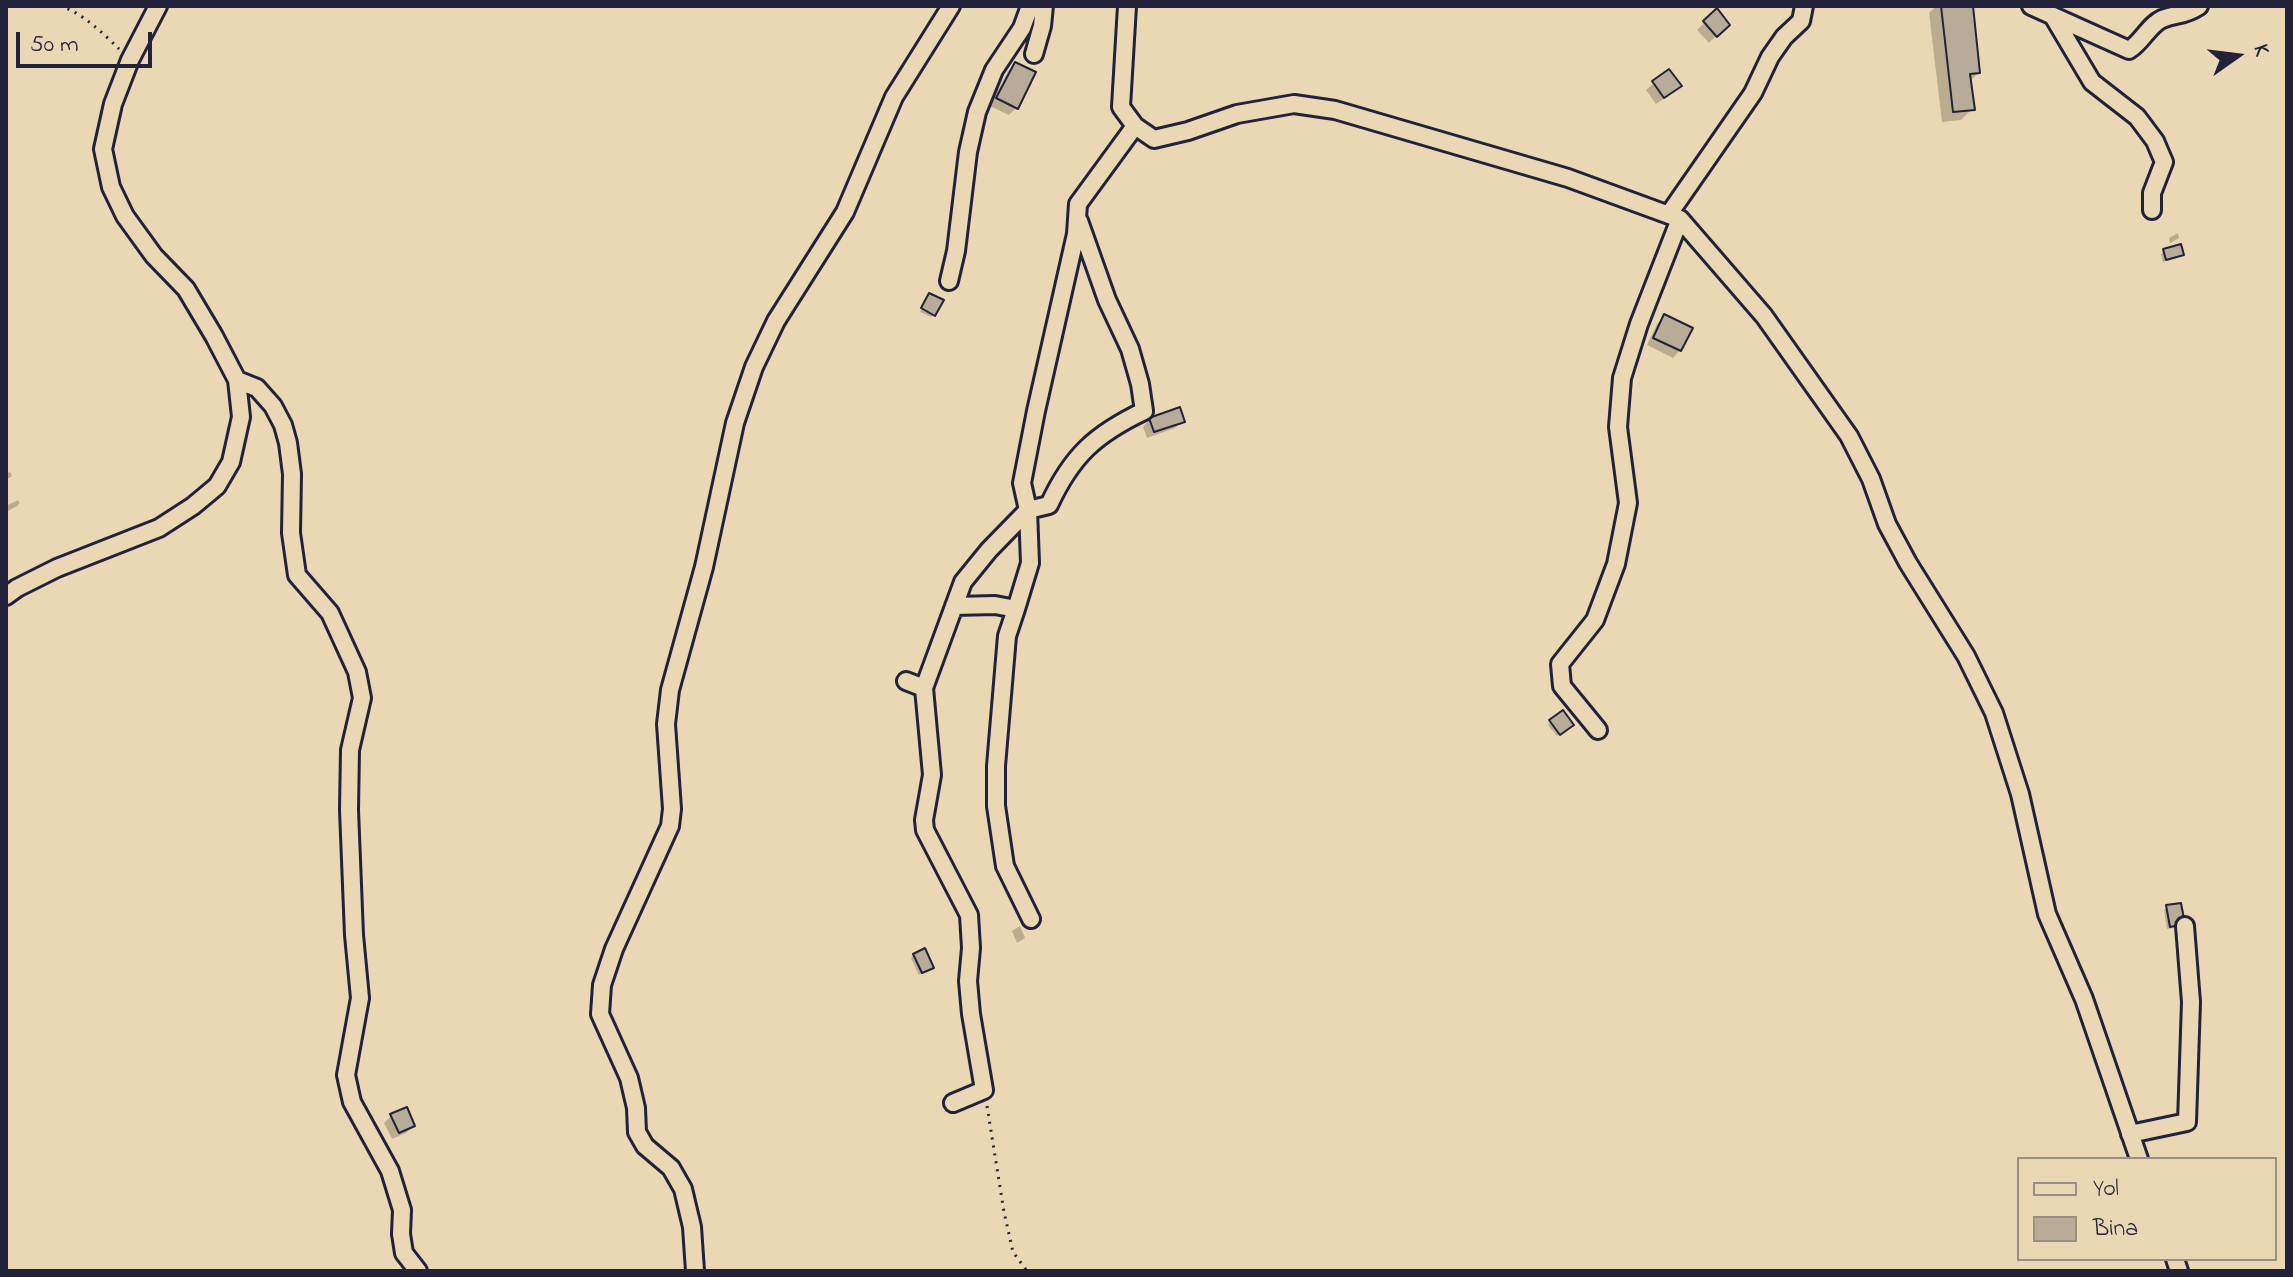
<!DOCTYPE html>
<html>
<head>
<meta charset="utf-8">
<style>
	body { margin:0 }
	#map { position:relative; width:2293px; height:1277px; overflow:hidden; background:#ead8b5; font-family:"Indie Flower",sans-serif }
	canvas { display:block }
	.frame { position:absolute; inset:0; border:8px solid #22223b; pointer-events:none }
	.legend { position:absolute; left:2017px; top:1157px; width:260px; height:104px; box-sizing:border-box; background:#ead8b5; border:2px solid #9a8f84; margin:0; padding:10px 14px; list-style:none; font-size:24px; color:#22223b }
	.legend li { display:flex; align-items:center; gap:16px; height:40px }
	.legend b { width:40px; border:2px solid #9a8f84 }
	.north { position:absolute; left:2197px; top:16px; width:80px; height:80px; -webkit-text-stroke:6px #ead8b5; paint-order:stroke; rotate:76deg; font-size:22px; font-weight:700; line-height:32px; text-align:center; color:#22223b }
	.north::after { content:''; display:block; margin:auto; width:28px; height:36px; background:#22223b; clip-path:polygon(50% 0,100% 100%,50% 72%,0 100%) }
	.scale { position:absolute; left:16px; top:32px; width:136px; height:36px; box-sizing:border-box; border:4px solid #22223b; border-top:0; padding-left:10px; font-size:24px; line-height:28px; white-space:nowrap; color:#22223b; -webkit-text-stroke:6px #ead8b5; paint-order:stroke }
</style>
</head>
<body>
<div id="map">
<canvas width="2293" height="1277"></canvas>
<div class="frame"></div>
<ul class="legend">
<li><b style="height:10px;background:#ead8b5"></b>Yol</li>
<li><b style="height:22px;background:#b8ab97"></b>Bina</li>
</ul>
<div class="north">K</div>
<div class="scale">50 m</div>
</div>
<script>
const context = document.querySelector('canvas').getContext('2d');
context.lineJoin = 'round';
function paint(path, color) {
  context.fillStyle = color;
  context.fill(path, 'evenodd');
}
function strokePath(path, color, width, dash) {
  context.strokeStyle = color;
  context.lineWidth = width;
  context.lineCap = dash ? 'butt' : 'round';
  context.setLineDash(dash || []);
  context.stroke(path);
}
const shadow = new Path2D(`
	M 1936,6 L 1963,6 L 1978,73 L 1969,82 L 1972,109 L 1961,120 L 1942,122 L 1929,13 Z
	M 1717,11 L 1727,25 L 1709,43 L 1697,30 Z
	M 1015,64 L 1033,73 L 1016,108 L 1009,115 L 990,106 L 1008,71 Z
	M 1668,71 L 1672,93 L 1656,104 L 1646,90 Z
	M 2178,233 L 2179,238 L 2170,243 L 2169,238 Z
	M 2164,251 L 2182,254 L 2179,257 L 2163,262 L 2161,254 Z
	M 927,298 L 934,314 L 931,317 L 920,312 Z
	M 1664,317 L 1680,350 L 1673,358 L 1647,345 L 1657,324 Z
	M 1150,419 L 1182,421 L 1175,428 L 1147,438 L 1143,427 Z
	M 10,472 L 12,476 L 6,480 L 6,474 Z
	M 18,500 L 20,503 L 17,506 L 6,512 L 6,506 Z
	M 1551,722 L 1568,728 L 1557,736 L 1548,725 Z
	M 2167,907 L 2180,927 L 2167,929 L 2164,910 Z
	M 1020,926 L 1025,938 L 1017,943 L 1012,931 Z
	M 914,955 L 929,970 L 919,975 L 911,958 Z
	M 392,1115 L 413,1126 L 406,1133 L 392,1139 L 384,1123 Z`);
const building = new Path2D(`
	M 1941,6 L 1973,6 L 1980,73 L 1970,74 L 1975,110 L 1953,112 Z
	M 1717,8 L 1730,25 L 1717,37 L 1703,21 Z
	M 1015,62 L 1036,72 L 1018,109 L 996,98 Z
	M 1669,69 L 1682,86 L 1664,98 L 1652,81 Z
	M 2181,244 L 2184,255 L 2166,260 L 2163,249 Z
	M 929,293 L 944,300 L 935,316 L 921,308 Z
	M 1664,314 L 1693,328 L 1681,351 L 1653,338 Z
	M 1180,407 L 1185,422 L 1154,432 L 1149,418 Z
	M 1563,710 L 1574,725 L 1560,735 L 1549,720 Z
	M 2181,903 L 2185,924 L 2170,927 L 2166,905 Z
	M 925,948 L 934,968 L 922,973 L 913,954 Z
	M 407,1107 L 415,1126 L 399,1133 L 390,1114 Z`);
const path = new Path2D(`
	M 60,6 C 81,12 103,33 119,49
	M 987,1106 L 1004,1212 L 1013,1252 L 1027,1271`);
const street = new Path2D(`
	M 1127,6 L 1121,107 L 1135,126 L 1154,139 L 1188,131 L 1237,114 L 1294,104 L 1335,110 L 1568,178 L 1680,219 L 1764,316 L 1849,436 L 1871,479 L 1887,524 L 1908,563 L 1966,656 L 1994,713 L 2020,794 L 2047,914 L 2084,999 L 2139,1159
	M 2031,6 L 2129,50 C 2142,42 2149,25 2162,19 C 2177,13 2184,16 2199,6
	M 2054,18 L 2092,82 L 2137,117 L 2155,141 L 2164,162 L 2152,193 L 2152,210
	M 1034,54 L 1042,26 L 1044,6
	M 1669,214 L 1753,93 L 1770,57 L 1784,37 L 1801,21 L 1804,6
	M 949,281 L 956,251 L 968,152 L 977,112 L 994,70 L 1022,28 L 1030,6
	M 237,380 L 257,388 L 273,406 L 283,425 L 288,443 L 292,474 L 291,533 L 297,575 L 330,613 L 357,672 L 362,698 L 350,750 L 349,810 L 354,935 L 360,998 L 346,1075 L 352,1102 L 390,1171 L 402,1210 L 401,1234 L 404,1253 L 418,1271
	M 6,596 L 17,588 L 57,568 L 159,528 L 193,506 L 217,486 L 231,462 L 241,417 L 237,380 L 214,336 L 186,289 L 154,256 L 125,216 L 111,187 L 103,149 L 113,104 L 130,60 L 158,6
	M 954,606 L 995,605 L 1016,609 L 1030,563 L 1028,510 L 1049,505 C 1072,455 1096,434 1144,411 L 1140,384 L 1130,349 L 1107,300 L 1079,221
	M 1016,609 L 1007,636 L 996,766 L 996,806 L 1005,866 L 1031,919
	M 906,681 L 924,688 L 963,582 L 989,550 L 1028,510 L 1022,483 L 1036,411 L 1076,234 L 1078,204 L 1135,126
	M 924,688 L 932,775 L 924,820 L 925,830 L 969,915 L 971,948 L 968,981 L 971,1014 L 984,1090 L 953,1103
	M 1598,730 L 1562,686 L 1560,664 L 1595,620 L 1616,564 L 1628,503 L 1618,427 L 1622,378 L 1639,324 L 1680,219
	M 2130,1134 L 2187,1122 L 2191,1002 L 2185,926
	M 2175,1259 L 2179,1271
	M 695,1271 L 692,1227 L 683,1189 L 671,1168 L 645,1146 L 637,1132 L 636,1108 L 629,1078 L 600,1014 L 602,985 L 614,949 L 670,826 L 672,809 L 666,724 L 670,690 L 704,567 L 735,423 L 754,367 L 776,321 L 845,212 L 894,97 L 951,6`);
paint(shadow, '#0003');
paint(building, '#b8ab97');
strokePath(building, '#22223b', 2);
strokePath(street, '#22223b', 22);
strokePath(path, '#22223b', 3, [2, 6]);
strokePath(street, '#ead8b5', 16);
</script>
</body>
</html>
